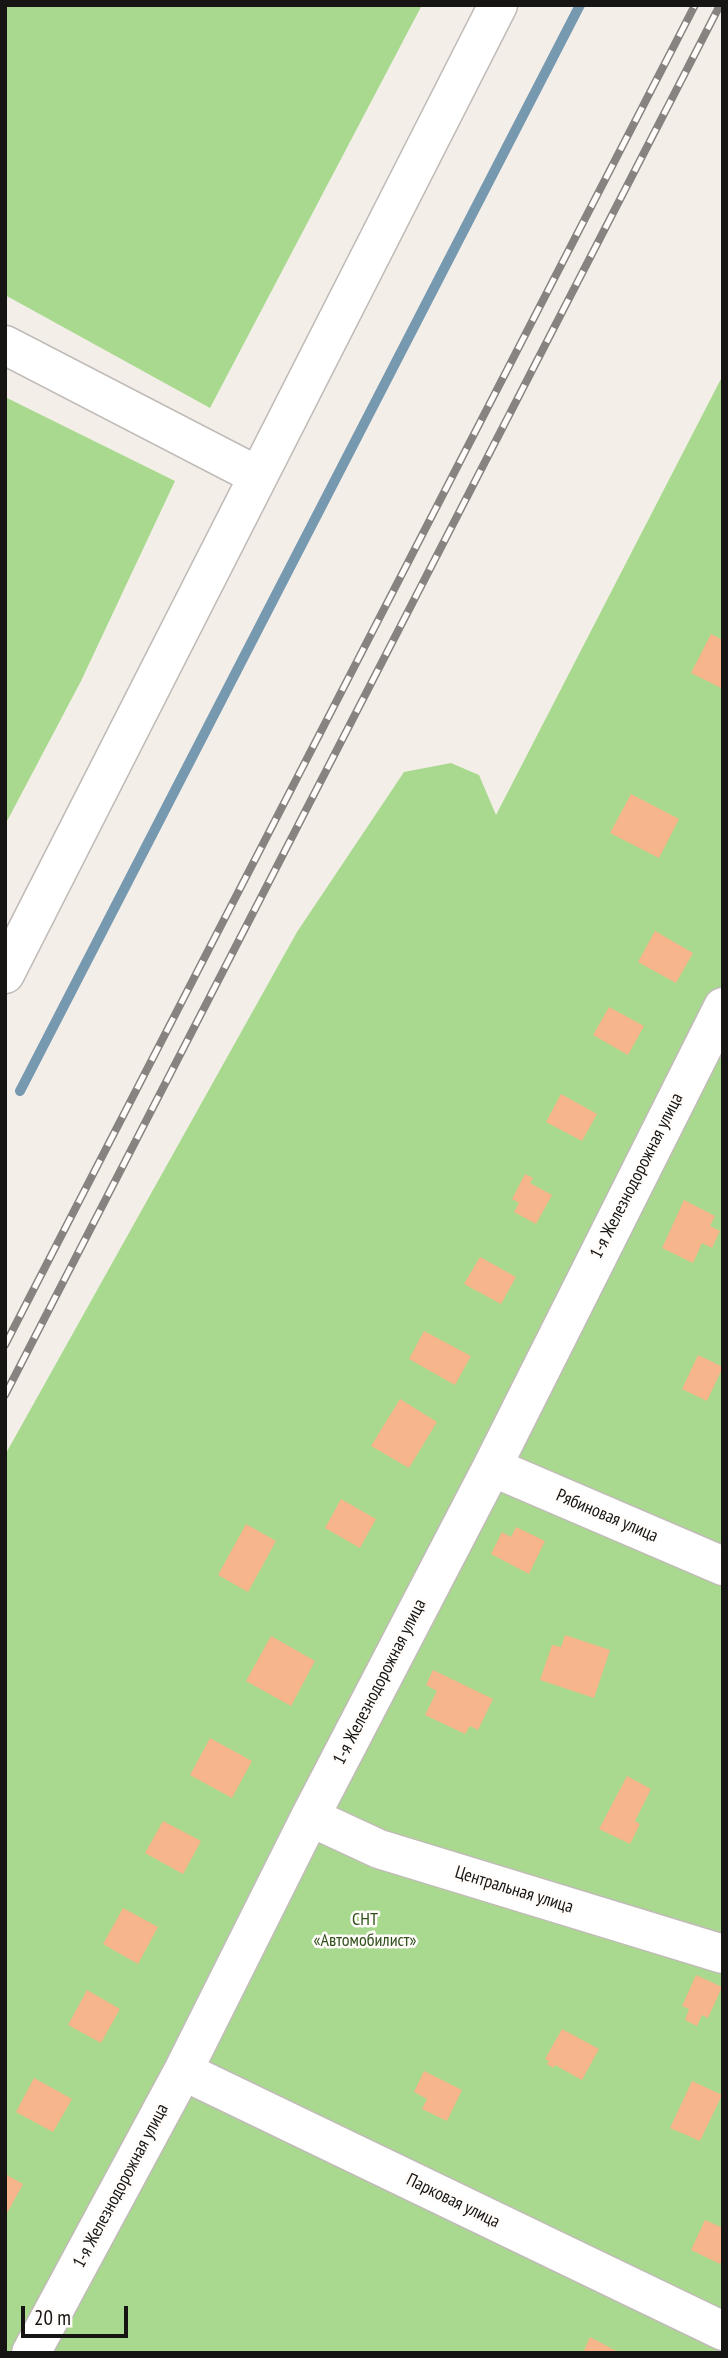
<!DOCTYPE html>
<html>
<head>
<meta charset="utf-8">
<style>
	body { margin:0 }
	#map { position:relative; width:728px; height:2358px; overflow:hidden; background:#f4eee9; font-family:"PT Sans Narrow",sans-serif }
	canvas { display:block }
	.frame { position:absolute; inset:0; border:7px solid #171513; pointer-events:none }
	.scale { position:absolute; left:21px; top:2306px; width:107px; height:32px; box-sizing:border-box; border:4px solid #171513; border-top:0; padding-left:9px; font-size:21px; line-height:24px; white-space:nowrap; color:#171513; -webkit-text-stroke:5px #fffcfa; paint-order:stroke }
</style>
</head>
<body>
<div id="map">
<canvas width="728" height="2358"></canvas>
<div class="frame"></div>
<div class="scale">20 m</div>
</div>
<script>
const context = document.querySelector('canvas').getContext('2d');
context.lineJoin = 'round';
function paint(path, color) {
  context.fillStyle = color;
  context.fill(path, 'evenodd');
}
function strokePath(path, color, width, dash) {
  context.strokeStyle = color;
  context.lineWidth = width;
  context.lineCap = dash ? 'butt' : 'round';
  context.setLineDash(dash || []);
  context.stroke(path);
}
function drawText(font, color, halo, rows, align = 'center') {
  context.font = font + ' "PT Sans Narrow",sans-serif';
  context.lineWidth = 5;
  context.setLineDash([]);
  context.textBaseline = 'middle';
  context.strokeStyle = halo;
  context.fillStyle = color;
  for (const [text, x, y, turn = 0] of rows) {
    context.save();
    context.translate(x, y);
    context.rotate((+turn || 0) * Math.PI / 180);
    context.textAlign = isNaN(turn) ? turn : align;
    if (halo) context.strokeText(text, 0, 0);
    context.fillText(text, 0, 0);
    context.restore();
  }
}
const green = new Path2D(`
	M 5,5 L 422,5 L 210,408 L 5,295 Z
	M 723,375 L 723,2353 L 5,2353 L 5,1455 L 297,932 L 404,772 L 451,763 L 479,775 L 496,815 Z
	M 5,397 L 175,481 L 81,681 L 5,825 Z`);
const stream = new Path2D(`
	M 20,1091 L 580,5`);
const building = new Path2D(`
	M 711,634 L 723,640 L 723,689 L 691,673 Z
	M 631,794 L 679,819 L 659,858 L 610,833 Z
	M 655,931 L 693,953 L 676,983 L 638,962 Z
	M 609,1007 L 644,1026 L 628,1055 L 593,1035 Z
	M 561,1094 L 597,1114 L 582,1141 L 546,1122 Z
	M 525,1174 L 533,1178 L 530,1183 L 552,1195 L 536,1224 L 514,1212 L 519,1203 L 512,1199 Z
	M 684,1200 L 715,1216 L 710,1226 L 720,1231 L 712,1248 L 702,1243 L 693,1263 L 662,1248 Z
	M 480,1257 L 516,1277 L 501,1304 L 464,1284 Z
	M 424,1331 L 471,1356 L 455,1385 L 409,1359 Z
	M 698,1355 L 723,1367 L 707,1401 L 682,1389 Z
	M 400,1399 L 437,1422 L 409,1468 L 371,1446 Z
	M 341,1499 L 376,1519 L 360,1548 L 325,1528 Z
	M 246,1524 L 276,1541 L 248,1592 L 218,1575 Z
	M 516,1527 L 545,1541 L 529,1574 L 491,1554 L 502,1532 L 511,1537 Z
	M 565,1635 L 610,1650 L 594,1698 L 540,1680 L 552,1645 L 561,1647 Z
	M 271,1636 L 315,1661 L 291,1706 L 246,1681 Z
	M 433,1670 L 493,1699 L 478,1730 L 470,1726 L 465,1734 L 425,1715 L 437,1691 L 426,1685 Z
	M 210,1738 L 252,1761 L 232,1798 L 190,1775 Z
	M 627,1776 L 651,1789 L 635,1821 L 640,1824 L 630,1844 L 599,1829 Z
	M 163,1821 L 201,1841 L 183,1874 L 145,1853 Z
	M 123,1908 L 158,1927 L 138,1964 L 103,1944 Z
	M 696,1975 L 722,1987 L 708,2018 L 702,2015 L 697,2026 L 685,2020 L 689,2009 L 682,2006 Z
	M 87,1990 L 120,2009 L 101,2043 L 68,2025 Z
	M 562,2029 L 599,2049 L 582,2080 L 555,2065 L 553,2068 L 547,2064 L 549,2061 L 545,2059 Z
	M 424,2071 L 462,2090 L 447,2121 L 422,2109 L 427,2099 L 414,2092 Z
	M 34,2078 L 72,2099 L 53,2132 L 16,2112 Z
	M 692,2081 L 722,2095 L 700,2141 L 670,2128 Z
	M 5,2174 L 23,2184 L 5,2217 Z
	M 705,2220 L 723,2228 L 723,2259 L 720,2264 L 691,2250 Z
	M 590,2337 L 620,2353 L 583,2353 Z`);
const minor = new Path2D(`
	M 5,345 L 258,476
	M 5,974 L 498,5
	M 492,1467 L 723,1566
	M 310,1817 L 379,1849 L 723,1954
	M 183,2071 L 723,2331
	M 31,2353 L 183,2071 L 310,1817 L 492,1467 L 723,1007`);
const rail = new Path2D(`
	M 5,1345 L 695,5
	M 5,1395 L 720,5`);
const streetNames = [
	["1-я Железнодорожная улица",637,1176,-63],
	["Рябиновая улица",607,1516,23],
	["1-я Железнодорожная улица",380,1682,-63],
	["Центральная улица",514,1890,17],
	["1-я Железнодорожная улица",121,2186,-62],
	["Парковая улица",453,2201,26]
];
const parkNames = [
	["СНТ",365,1920],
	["«Автомобилист»",365,1941]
];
paint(green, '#a8d98e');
strokePath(stream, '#7699b0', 10);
paint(building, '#f6b58a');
strokePath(minor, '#c1bbb7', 41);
strokePath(minor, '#fff', 38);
strokePath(rail, '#878380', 8);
strokePath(rail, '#fffcfa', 5, [16]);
drawText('18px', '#171513', '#fffcfa', streetNames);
drawText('18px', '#30501b', '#fffcfa', parkNames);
</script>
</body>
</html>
